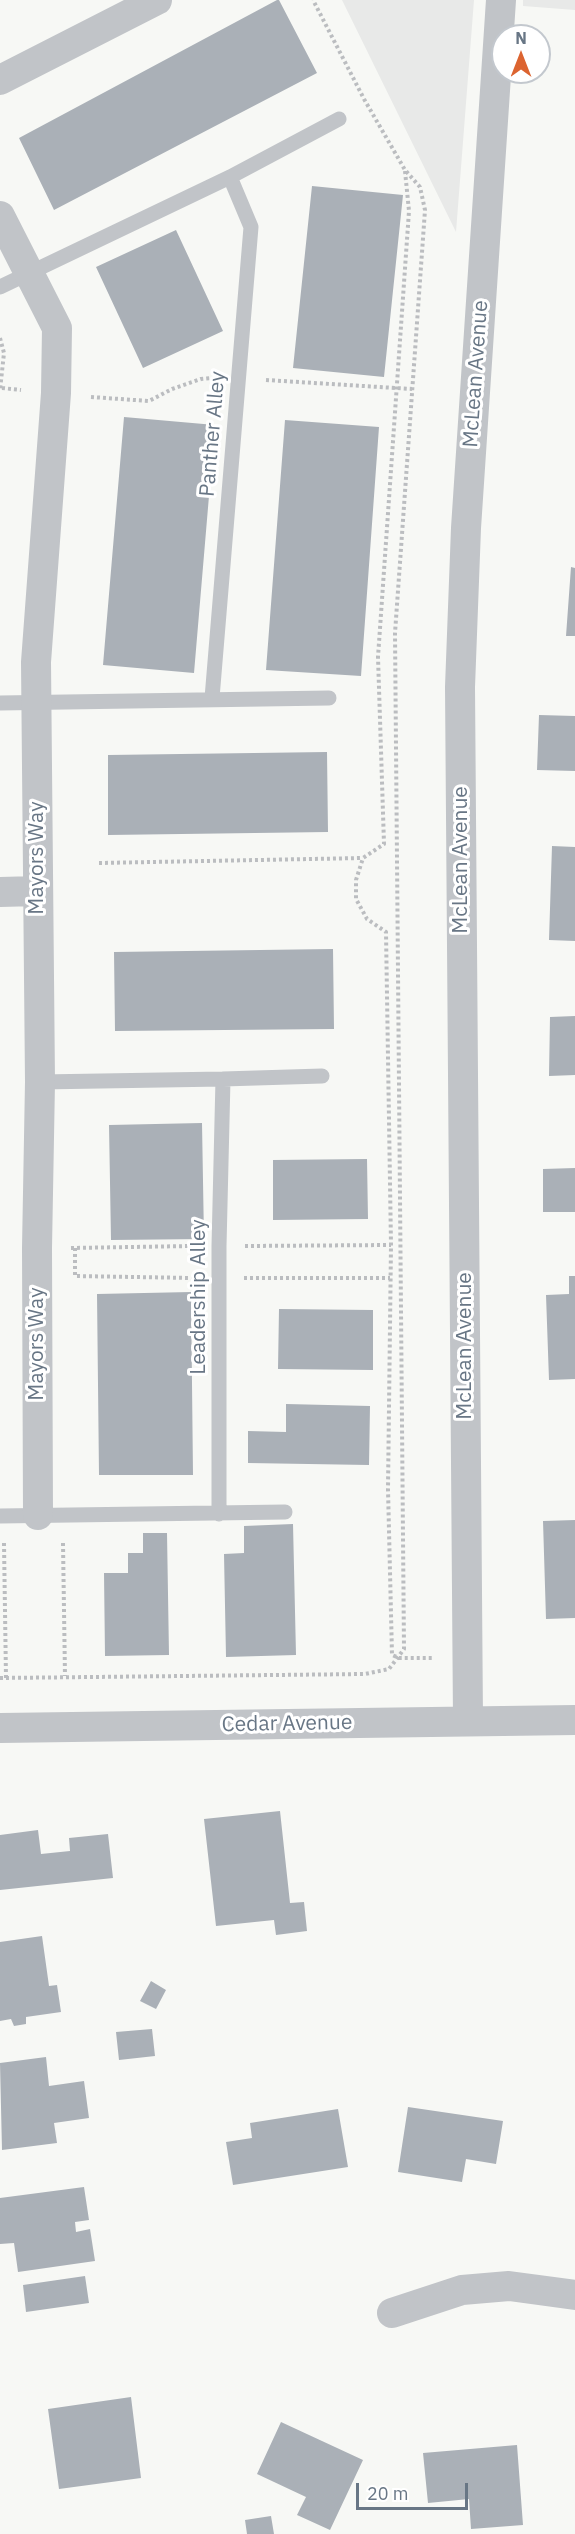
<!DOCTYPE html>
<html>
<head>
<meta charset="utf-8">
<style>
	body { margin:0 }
	#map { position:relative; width:575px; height:2534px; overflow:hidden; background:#f7f8f5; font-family:"IBM Plex Sans",sans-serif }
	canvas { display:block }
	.north { position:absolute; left:491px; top:24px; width:60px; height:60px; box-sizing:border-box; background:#fff; border:2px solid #c3c8ce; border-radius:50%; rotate:0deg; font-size:16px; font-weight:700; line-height:24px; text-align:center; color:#687685 }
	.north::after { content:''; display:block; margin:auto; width:21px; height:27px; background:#dc6430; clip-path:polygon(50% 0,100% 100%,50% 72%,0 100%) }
	.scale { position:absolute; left:356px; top:2483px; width:112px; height:27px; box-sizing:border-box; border:3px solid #687685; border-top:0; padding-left:8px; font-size:18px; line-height:21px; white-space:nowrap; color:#687685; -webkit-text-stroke:4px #fff; paint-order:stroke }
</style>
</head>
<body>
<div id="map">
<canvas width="575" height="2534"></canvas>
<div class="north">N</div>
<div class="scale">20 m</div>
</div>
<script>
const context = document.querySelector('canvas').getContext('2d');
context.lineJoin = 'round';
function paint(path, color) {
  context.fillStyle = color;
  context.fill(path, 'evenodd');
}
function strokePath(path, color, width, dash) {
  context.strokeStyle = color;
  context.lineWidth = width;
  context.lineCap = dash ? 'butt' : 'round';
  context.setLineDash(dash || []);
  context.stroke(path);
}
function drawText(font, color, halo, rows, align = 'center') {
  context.font = font + ' "IBM Plex Sans",sans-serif';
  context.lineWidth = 6;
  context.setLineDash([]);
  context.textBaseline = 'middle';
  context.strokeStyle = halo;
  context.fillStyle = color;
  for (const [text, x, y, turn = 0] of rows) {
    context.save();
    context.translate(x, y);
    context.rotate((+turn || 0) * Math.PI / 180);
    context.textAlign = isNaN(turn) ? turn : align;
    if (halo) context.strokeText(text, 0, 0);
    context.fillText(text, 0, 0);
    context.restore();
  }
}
const built = new Path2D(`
	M 342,0 L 474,0 L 456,232 Z
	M 523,0 L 575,0 L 575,10 L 523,6 Z`);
const building = new Path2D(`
	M 277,0 L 279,0 L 317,73 L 54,210 L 19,138 Z
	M 312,186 L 403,195 L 384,377 L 293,368 Z
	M 176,230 L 223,331 L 143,368 L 96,267 Z
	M 124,417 L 215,425 L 194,673 L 103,665 Z
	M 285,420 L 379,427 L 361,676 L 266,670 Z
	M 571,567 L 575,568 L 575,636 L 566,636 Z
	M 539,715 L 575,716 L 575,771 L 537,770 Z
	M 327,752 L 328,832 L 108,835 L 108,755 Z
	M 552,846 L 575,847 L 575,941 L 549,940 Z
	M 333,949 L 334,1029 L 115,1031 L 114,952 Z
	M 575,1016 L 575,1075 L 549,1076 L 550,1017 Z
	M 202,1123 L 204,1239 L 111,1240 L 109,1125 Z
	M 367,1159 L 368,1219 L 273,1220 L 273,1160 Z
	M 575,1168 L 575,1212 L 543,1212 L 543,1169 Z
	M 569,1276 L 575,1276 L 575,1379 L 549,1380 L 546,1295 L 569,1294 Z
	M 191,1292 L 193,1475 L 99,1475 L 97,1294 Z
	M 279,1309 L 373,1310 L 373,1370 L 278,1369 Z
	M 286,1404 L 370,1406 L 369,1465 L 248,1463 L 248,1431 L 286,1432 Z
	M 575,1520 L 575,1618 L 546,1619 L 543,1521 Z
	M 293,1524 L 296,1655 L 226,1657 L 224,1554 L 244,1553 L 244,1526 Z
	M 143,1533 L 167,1533 L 169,1655 L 105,1656 L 104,1573 L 128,1573 L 128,1553 L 143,1553 Z
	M 280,1811 L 290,1903 L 304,1902 L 307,1931 L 276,1935 L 274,1920 L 216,1926 L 204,1819 Z
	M 38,1830 L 41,1854 L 70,1851 L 69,1838 L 108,1834 L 113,1878 L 0,1890 L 0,1835 Z
	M 42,1936 L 49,1986 L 57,1985 L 61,2012 L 26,2017 L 26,2024 L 14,2026 L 11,2019 L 0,2021 L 0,1942 Z
	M 151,1981 L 166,1990 L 156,2009 L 140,2001 Z
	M 152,2029 L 155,2056 L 119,2060 L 116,2032 Z
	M 46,2057 L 49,2086 L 84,2081 L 89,2118 L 54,2123 L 57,2143 L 2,2150 L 0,2063 Z
	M 408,2107 L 503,2121 L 496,2164 L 466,2159 L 462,2182 L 398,2172 Z
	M 338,2109 L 348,2167 L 233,2185 L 226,2142 L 252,2138 L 250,2123 Z
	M 84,2187 L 89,2220 L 75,2222 L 76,2232 L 90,2229 L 95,2261 L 18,2272 L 14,2243 L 0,2244 L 0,2198 Z
	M 85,2276 L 89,2303 L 26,2312 L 23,2285 Z
	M 131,2397 L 141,2478 L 59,2489 L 48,2409 Z
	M 281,2422 L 363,2460 L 330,2530 L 297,2515 L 306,2497 L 257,2474 Z
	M 517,2445 L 523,2525 L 471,2529 L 469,2499 L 428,2503 L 423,2453 Z
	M 271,2516 L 274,2534 L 247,2534 L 245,2520 Z`);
const path = new Path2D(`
	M 405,171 L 409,211 L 378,657 L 384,844 L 363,858 L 356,880 L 356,899 L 367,919 L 386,932 L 391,1245 L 388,1489 L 392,1655 L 399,1658 L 433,1658
	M 0,338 L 4,353 L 0,390
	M 266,380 L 412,389
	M 2,388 L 21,390
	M 91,397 L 149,401 L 172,389 L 201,379 L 211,378
	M 99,863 L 363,858
	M 245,1246 L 391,1245
	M 71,1248 L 192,1246
	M 75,1248 L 75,1276 L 192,1278
	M 244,1278 L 390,1278
	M 4,1543 L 6,1678
	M 63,1543 L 65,1676
	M 0,1678 L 365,1674 L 389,1669 L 404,1649 L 395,633 L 425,210 L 420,187 L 405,170 L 364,99 L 313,0`);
const service = new Path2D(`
	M 0,287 L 230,177 L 339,119
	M 212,698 L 251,227 L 230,177
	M 0,703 L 329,698
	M 223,1079 L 322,1076
	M 40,1082 L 223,1079 L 219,1246 L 219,1514
	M 0,1516 L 285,1512`);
const minor = new Path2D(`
	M 0,80 L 157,0
	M 0,216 L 57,328 L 56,393 L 36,662 L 40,1082 L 37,1248 L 38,1515
	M 0,892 L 37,891
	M 468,1721 L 460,687 L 466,528 L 501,0
	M 0,1728 L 575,1720
	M 392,2313 L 462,2290 L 509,2286 L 575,2295`);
const streetNames = [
	["McLean Avenue",476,374,-86],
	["Panther Alley",213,434,-85],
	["Mayors Way",37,858,-90],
	["McLean Avenue",461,860,-90],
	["Leadership Alley",199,1297,-90],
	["Mayors Way",37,1344,-90],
	["McLean Avenue",465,1346,-90],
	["Cedar Avenue",287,1724,-1]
];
paint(built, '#e8e9e8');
paint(building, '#aab0b7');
strokePath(path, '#bbbdc0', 4, [3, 3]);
strokePath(service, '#c1c4c8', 15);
strokePath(minor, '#c1c4c8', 30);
drawText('21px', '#687685', '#fff', streetNames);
</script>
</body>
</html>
